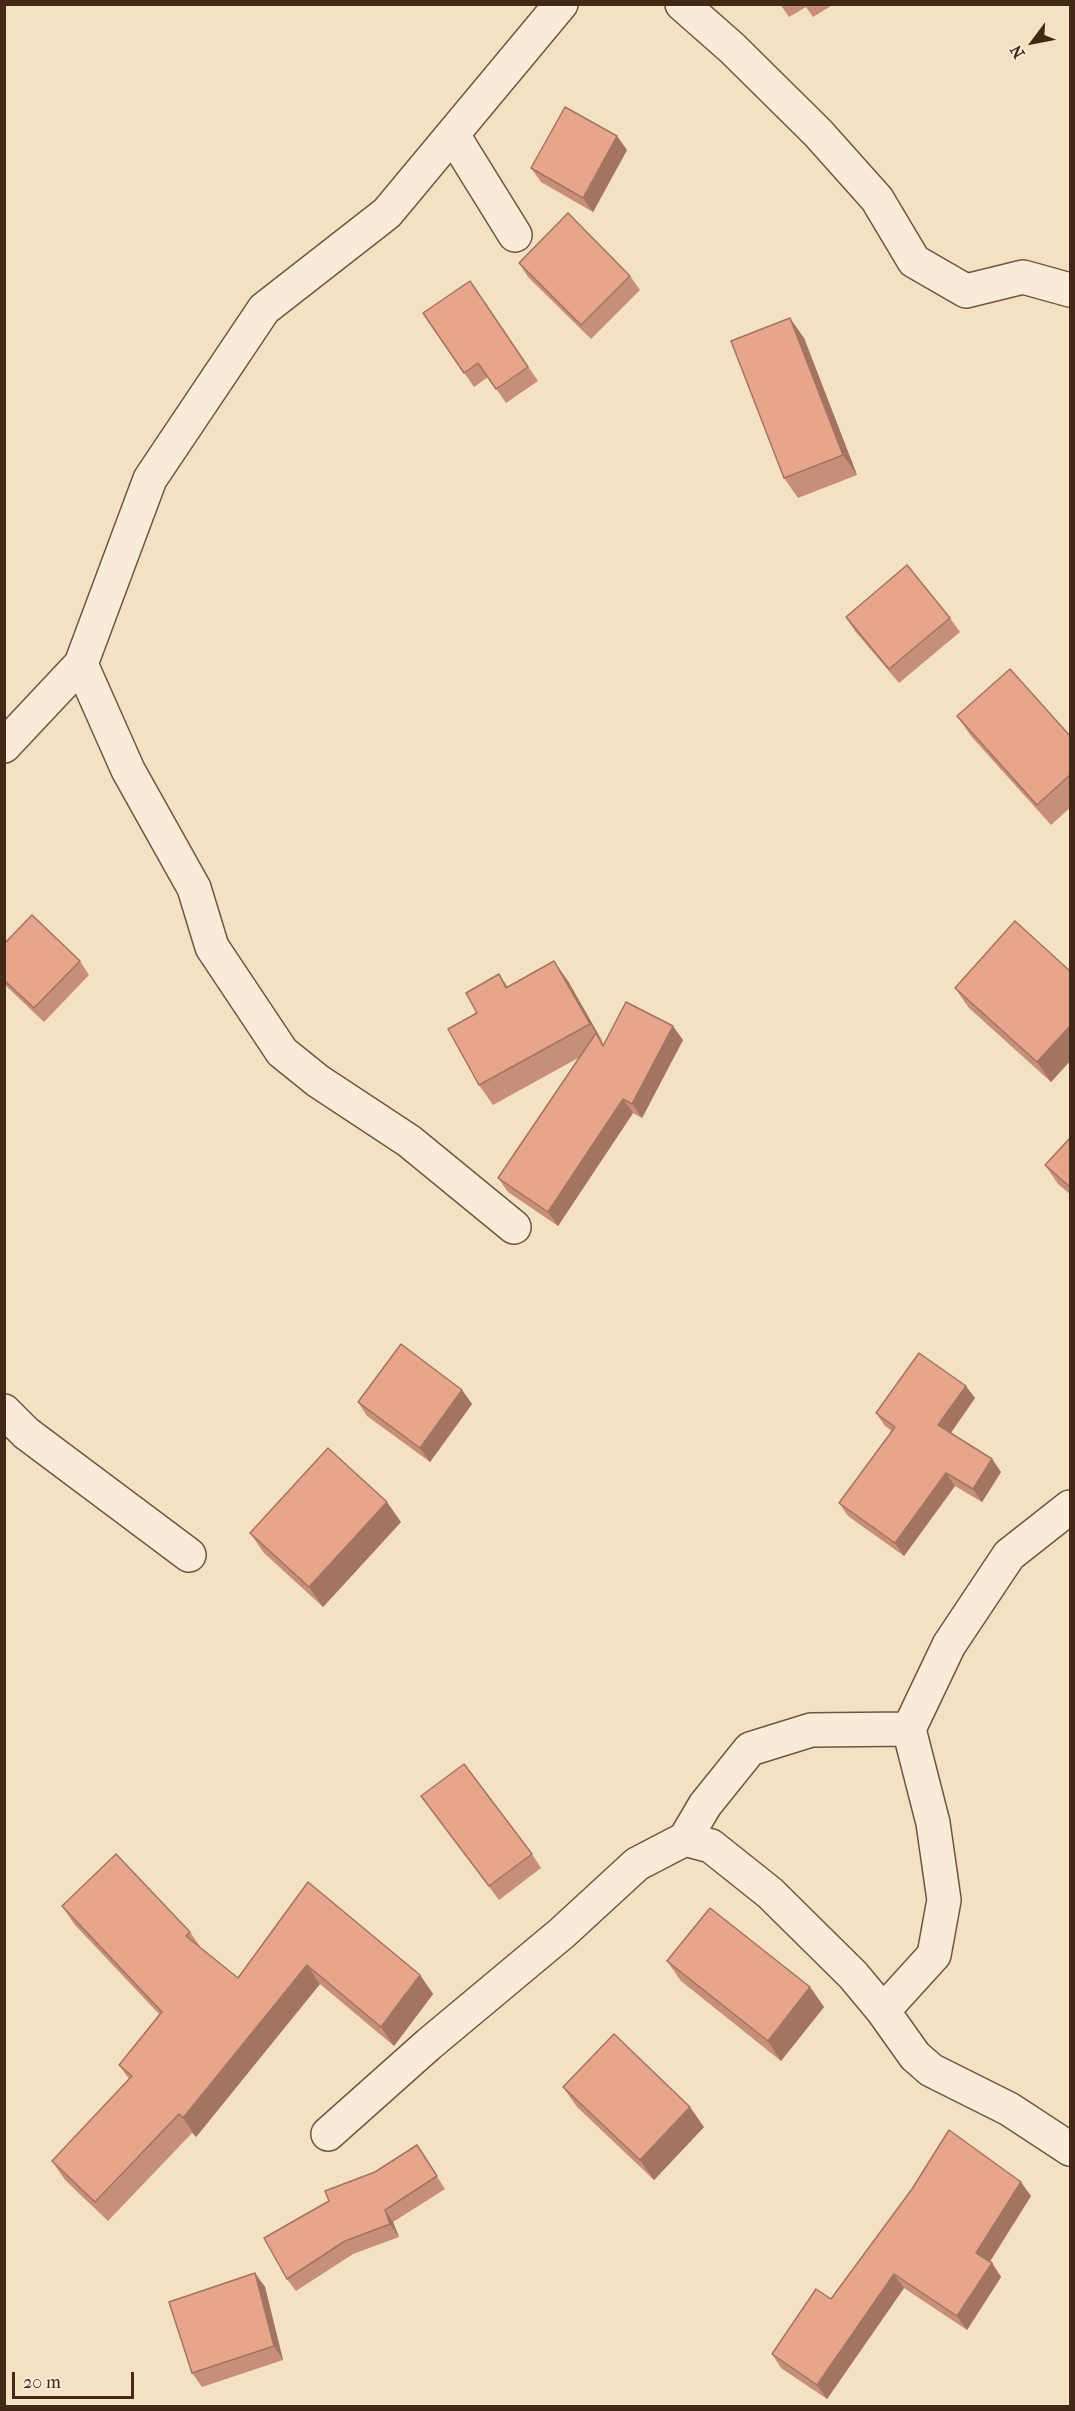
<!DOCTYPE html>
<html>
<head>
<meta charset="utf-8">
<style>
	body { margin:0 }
	#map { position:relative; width:1075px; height:2411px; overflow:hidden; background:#f4e0c3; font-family:"IM FELL French Canon",serif }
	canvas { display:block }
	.frame { position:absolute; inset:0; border:6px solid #432816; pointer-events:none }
	.north { position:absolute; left:1003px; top:12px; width:60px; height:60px; -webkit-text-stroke:4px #f8ebd8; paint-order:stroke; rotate:238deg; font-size:16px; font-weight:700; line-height:24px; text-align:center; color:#432816 }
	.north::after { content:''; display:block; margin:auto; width:21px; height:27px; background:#432816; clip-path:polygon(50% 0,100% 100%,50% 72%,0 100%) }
	.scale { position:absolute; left:12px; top:2372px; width:122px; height:27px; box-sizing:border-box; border:3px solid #432816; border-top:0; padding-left:8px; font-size:18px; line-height:21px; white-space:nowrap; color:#432816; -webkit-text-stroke:4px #f8ebd8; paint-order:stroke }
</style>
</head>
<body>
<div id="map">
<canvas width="1075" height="2411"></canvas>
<div class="frame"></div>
<div class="north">N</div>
<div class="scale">20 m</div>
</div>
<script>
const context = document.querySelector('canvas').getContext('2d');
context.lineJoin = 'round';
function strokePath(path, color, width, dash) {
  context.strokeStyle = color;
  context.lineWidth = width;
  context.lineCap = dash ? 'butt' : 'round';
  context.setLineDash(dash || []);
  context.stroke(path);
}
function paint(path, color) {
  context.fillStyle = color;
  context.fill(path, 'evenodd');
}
const minor = new Path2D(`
	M 682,4 L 732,48 L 818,133 L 877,199 L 914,261 L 966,291 L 1023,277 L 1070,290
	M 453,135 L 515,235
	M 81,664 L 128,770 L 194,888 L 212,947 L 282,1052 L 318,1081 L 409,1141 L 514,1227
	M 4,746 L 81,664 L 150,479 L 264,309 L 387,213 L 561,4
	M 4,1411 L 26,1433 L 189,1555
	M 685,1839 L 705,1805 L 750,1749 L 811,1730 L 909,1729
	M 883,2011 L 934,1955 L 944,1900 L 933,1823 L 909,1729 L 949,1645 L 1009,1555 L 1070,1507
	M 328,2134 L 429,2044 L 562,1933 L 637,1864 L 685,1839 L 711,1846 L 770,1893 L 853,1975 L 883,2011 L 915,2056 L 931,2070 L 1009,2109 L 1070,2149`);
const wall = new Path2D(`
	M 780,4 L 834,4 L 813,17 L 806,7 L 789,17 Z
	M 627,150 L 593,212 L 541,182 L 531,168 Z
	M 519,263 L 630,276 L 640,290 L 591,339 L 528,277 Z
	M 470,281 L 538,381 L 506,403 L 488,377 L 474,387 L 423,313 Z
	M 804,338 L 857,475 L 798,498 L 784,478 Z
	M 846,617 L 950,618 L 960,632 L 899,683 L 855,631 Z
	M 957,716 L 1071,737 L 1071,807 L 1051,825 L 971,736 Z
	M 4,944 L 80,961 L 89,975 L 44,1022 L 4,984 Z
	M 1071,972 L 1071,1060 L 1051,1082 L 969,1008 L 955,988 Z
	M 499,974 L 508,987 L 568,981 L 604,1045 L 683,1040 L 642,1118 L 633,1113 L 558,1226 L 508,1192 L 498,1178 L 580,1057 L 493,1105 L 479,1085 L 477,1013 Z
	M 1071,1137 L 1071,1195 L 1058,1184 L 1045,1165 Z
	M 462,1390 L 472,1404 L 430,1462 L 367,1416 L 358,1402 Z
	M 975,1398 L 951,1433 L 992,1459 L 1001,1472 L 982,1502 L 955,1486 L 904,1556 L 848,1516 L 839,1503 L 892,1431 L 885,1426 L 876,1413 Z
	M 401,1522 L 323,1607 L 264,1553 L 250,1533 Z
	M 421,1796 L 532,1854 L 541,1868 L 499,1900 Z
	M 308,1882 L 420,1975 L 433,1994 L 394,2046 L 320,1984 L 196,2137 L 192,2133 L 108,2221 L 65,2180 L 52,2161 L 129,2079 L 119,2065 L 159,2014 L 75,1925 L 62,1906 L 190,1932 L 201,1948 L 238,1978 Z
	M 667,1961 L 810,1987 L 824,2007 L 781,2061 L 681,1981 Z
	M 563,2087 L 704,2127 L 654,2180 L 577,2107 Z
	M 417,2145 L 445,2189 L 393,2222 L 399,2237 L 353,2254 L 296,2291 L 287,2279 L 329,2201 Z
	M 1031,2196 L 990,2262 L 992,2263 L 1001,2277 L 967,2330 L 904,2288 L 827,2399 L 781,2368 L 772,2354 L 831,2299 Z
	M 255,2273 L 265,2287 L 283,2360 L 202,2387 L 192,2373 Z`);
const shadedWall = new Path2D(`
	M 617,136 L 627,150 L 593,212 L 583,198 Z
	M 790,318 L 804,338 L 857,475 L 843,455 Z
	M 554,961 L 568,981 L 604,1044 L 590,1024 Z
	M 1071,1025 L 1071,1060 L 1051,1082 L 1037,1062 Z
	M 673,1026 L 683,1040 L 642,1118 L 632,1104 Z
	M 623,1099 L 633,1113 L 558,1226 L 548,1212 Z
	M 966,1386 L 975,1398 L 947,1438 L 938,1425 Z
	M 462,1390 L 472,1404 L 430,1462 L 420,1448 Z
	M 992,1459 L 1001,1472 L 982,1502 L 973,1489 Z
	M 946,1473 L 955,1486 L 904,1556 L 895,1543 Z
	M 387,1502 L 401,1522 L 323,1607 L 309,1587 Z
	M 307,1965 L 320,1984 L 196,2137 L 183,2118 Z
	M 420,1975 L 433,1994 L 394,2046 L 381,2027 Z
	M 810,1987 L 824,2007 L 781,2061 L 768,2041 Z
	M 690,2107 L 704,2127 L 654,2180 L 640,2160 Z
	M 1021,2182 L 1031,2196 L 986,2267 L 976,2253 Z
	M 385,2210 L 393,2222 L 399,2237 L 390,2224 Z
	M 992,2263 L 1001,2277 L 967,2330 L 957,2316 Z
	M 255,2273 L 265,2287 L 283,2360 L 274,2346 Z
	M 894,2274 L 904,2288 L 827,2399 L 817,2385 Z`);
const building = new Path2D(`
	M 565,107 L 617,136 L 583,198 L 531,168 Z
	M 568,213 L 630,276 L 581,325 L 519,263 Z
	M 470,281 L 528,367 L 496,389 L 478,363 L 464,373 L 423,313 Z
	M 790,318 L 843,455 L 784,478 L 731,341 Z
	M 907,565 L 950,618 L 889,669 L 846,617 Z
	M 1010,669 L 1071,737 L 1071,774 L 1037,805 L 957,716 Z
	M 32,915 L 80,961 L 34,1008 L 4,980 L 4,944 Z
	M 1015,921 L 1071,972 L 1071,1025 L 1037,1062 L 955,988 Z
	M 554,961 L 590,1024 L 479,1085 L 448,1029 L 477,1013 L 466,993 L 499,974 L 506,988 Z
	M 626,1002 L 673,1026 L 632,1104 L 623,1099 L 548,1212 L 498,1178 L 596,1033 L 603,1046 Z
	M 1071,1137 L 1071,1188 L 1045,1165 Z
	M 401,1344 L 462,1390 L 420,1448 L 358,1402 Z
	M 919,1353 L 966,1386 L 938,1425 L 992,1459 L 973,1489 L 946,1473 L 895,1543 L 839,1503 L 895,1427 L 876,1413 Z
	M 328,1448 L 387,1502 L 309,1587 L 250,1533 Z
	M 464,1764 L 532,1854 L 489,1886 L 421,1796 Z
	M 116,1854 L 190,1932 L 186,1936 L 238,1978 L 308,1882 L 420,1975 L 381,2027 L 307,1965 L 183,2118 L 179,2114 L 95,2202 L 52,2161 L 132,2076 L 119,2065 L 162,2012 L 62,1906 Z
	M 710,1908 L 810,1987 L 768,2041 L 667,1961 Z
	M 614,2034 L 690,2107 L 640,2160 L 563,2087 Z
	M 949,2130 L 1021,2182 L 976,2253 L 992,2263 L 957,2316 L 894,2274 L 817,2385 L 772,2354 L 816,2289 L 831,2299 L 912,2189 Z
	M 417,2145 L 437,2176 L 385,2210 L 390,2224 L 345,2241 L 287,2279 L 264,2238 L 329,2201 L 325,2191 L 375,2172 Z
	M 255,2273 L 274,2346 L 192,2373 L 169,2302 Z`);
strokePath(minor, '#6f5641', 36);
strokePath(minor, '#f8ebd8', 33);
paint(wall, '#c78f78');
paint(shadedWall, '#a27461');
paint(building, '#e7a68b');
strokePath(building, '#a27461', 1.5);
</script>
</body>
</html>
